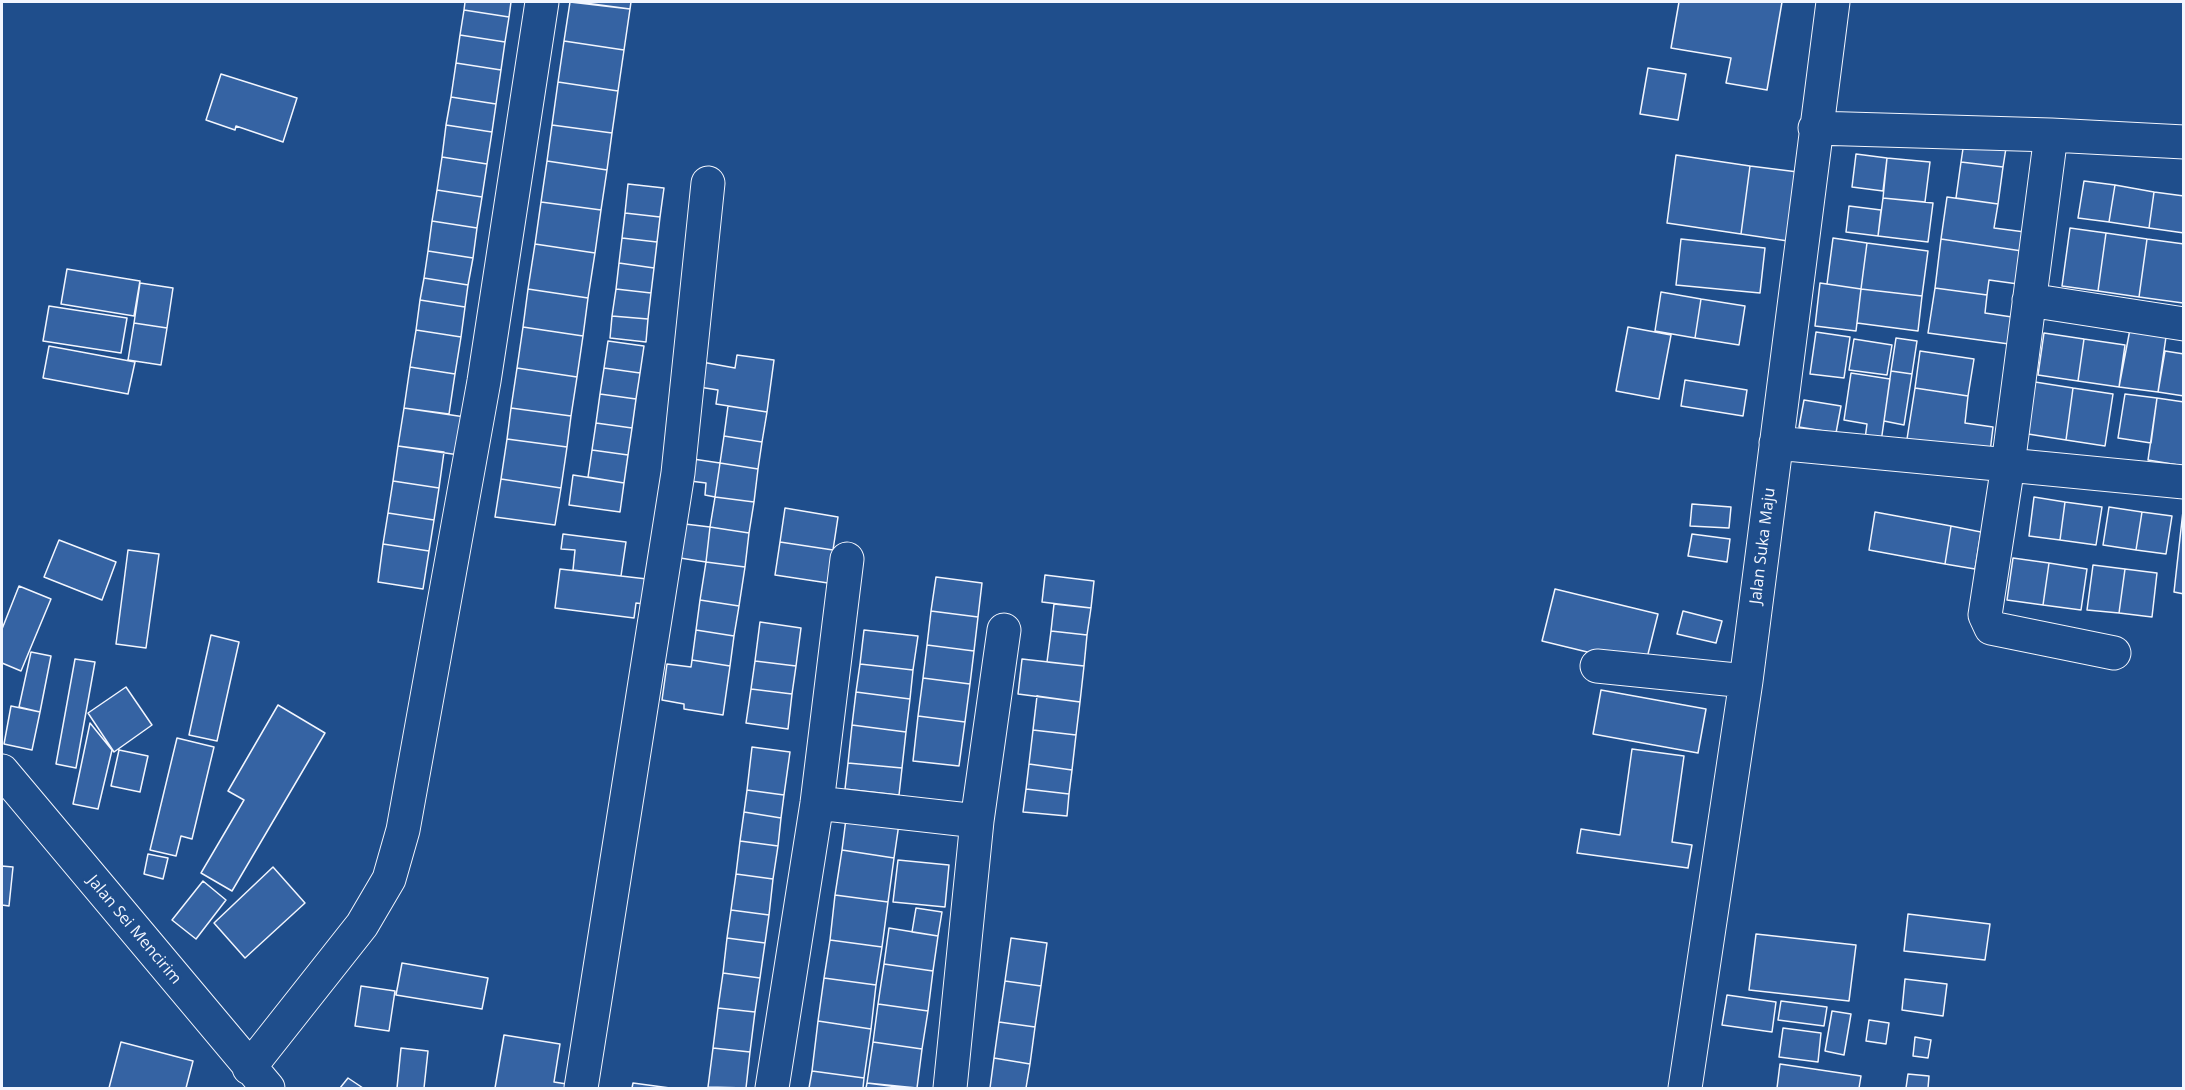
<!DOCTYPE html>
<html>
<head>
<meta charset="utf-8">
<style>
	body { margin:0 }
	#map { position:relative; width:2185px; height:1090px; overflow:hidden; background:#1f4e8c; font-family:"Open Sans",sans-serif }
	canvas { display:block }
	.frame { position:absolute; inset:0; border:3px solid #f2f6ff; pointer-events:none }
</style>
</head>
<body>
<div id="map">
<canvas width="2185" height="1090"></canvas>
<div class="frame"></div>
</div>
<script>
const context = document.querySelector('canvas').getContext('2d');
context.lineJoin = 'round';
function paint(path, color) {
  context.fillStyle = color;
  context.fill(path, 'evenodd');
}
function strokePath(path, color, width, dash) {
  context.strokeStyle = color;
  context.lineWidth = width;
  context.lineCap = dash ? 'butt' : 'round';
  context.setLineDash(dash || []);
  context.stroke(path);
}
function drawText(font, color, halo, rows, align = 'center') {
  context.font = font + ' "Open Sans",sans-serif';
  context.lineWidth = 4.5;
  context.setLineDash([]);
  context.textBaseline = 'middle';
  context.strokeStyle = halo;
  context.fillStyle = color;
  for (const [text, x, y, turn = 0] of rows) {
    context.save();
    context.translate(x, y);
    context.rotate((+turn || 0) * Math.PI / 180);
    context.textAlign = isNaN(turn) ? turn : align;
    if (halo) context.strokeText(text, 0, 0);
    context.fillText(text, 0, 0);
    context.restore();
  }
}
const building = new Path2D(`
	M 465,2 L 511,2 L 509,17 L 464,10 Z
	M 570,2 L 630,9 L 624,50 L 564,41 Z
	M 578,2 L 631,2 L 630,9 Z
	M 1679,2 L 1782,2 L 1767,90 L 1726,83 L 1731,58 L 1671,48 Z
	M 464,10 L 509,17 L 505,42 L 460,35 Z
	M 460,35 L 505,42 L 501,70 L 456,63 Z
	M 564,41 L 624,50 L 618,91 L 558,82 Z
	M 456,63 L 501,70 L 496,104 L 451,97 Z
	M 1648,68 L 1686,74 L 1678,120 L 1640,114 Z
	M 221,74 L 297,98 L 283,142 L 236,126 L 235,130 L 206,120 Z
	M 558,82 L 618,91 L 612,133 L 552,125 Z
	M 451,97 L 496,104 L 492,132 L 446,125 Z
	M 446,125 L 492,132 L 487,164 L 442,157 Z
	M 552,125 L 612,133 L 607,170 L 547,161 Z
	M 1964,142 L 2006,148 L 2003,167 L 1961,162 Z
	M 1856,154 L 1887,158 L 1883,191 L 1852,187 Z
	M 1676,155 L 1750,166 L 1741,234 L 1667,223 Z
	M 442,157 L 487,164 L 482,197 L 437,190 Z
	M 1887,158 L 1930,162 L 1925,202 L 1883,198 Z
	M 547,161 L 607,170 L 601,210 L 541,202 Z
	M 1961,162 L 2003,167 L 1998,204 L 1956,198 Z
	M 1750,166 L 1798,172 L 1788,241 L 1741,234 Z
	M 2084,181 L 2115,185 L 2109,222 L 2078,218 Z
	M 628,184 L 664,188 L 660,217 L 625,213 Z
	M 2115,185 L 2154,192 L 2149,228 L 2109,222 Z
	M 437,190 L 482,197 L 477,228 L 432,221 Z
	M 2154,192 L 2184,196 L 2184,233 L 2149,228 Z
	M 1947,197 L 1998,204 L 1994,228 L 2025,232 L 2022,251 L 1941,239 Z
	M 1883,198 L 1933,203 L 1928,242 L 1878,236 Z
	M 541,202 L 601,210 L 595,253 L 535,244 Z
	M 1849,206 L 1881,210 L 1878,236 L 1846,232 Z
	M 625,213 L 660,217 L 657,242 L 622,238 Z
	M 432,221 L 477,228 L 473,258 L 428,251 Z
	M 2070,228 L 2106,233 L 2098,291 L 2062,286 Z
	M 2106,233 L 2147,239 L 2139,297 L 2098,291 Z
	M 622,238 L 657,242 L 654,268 L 619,263 Z
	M 1833,238 L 1867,243 L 1861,289 L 1827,284 Z
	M 1681,239 L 1765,248 L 1760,293 L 1676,285 Z
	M 1941,239 L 2022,251 L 2018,284 L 1989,280 L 1987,295 L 1935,288 Z
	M 2147,239 L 2184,244 L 2183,303 L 2139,297 Z
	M 1867,243 L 1928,251 L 1922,296 L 1861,289 Z
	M 535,244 L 595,253 L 588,298 L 528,289 Z
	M 428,251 L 473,258 L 468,285 L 424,278 Z
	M 619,263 L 654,268 L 651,293 L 616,289 Z
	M 67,269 L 140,281 L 134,316 L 61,304 Z
	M 424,278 L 468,285 L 465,307 L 420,300 Z
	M 140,283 L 173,288 L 167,328 L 134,323 Z
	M 1820,283 L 1861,289 L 1856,331 L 1815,326 Z
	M 1935,288 L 1987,295 L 1985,313 L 2012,317 L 2009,344 L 1928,333 Z
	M 528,289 L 588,298 L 583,336 L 523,327 Z
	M 616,289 L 651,293 L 648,319 L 612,316 Z
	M 1861,289 L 1922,296 L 1918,331 L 1857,323 Z
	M 1661,292 L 1701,299 L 1695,338 L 1655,331 Z
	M 1701,299 L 1745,306 L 1739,345 L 1695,338 Z
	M 420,300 L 465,307 L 461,337 L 416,330 Z
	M 49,306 L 127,318 L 121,353 L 43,341 Z
	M 612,316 L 648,319 L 646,342 L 610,338 Z
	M 134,323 L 167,328 L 161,365 L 128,360 Z
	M 2131,324 L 2167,330 L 2158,392 L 2119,387 Z
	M 523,327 L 583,336 L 577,377 L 517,368 Z
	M 1628,327 L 1671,335 L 1659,399 L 1616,391 Z
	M 416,330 L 461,337 L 455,374 L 410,367 Z
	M 1816,332 L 1850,337 L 1844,378 L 1810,374 Z
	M 2044,333 L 2084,339 L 2078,381 L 2038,375 Z
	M 1896,338 L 1917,341 L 1912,374 L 1891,371 Z
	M 1854,339 L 1892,345 L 1887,375 L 1849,370 Z
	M 2084,339 L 2125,345 L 2119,387 L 2078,381 Z
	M 608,341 L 644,346 L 640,373 L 604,368 Z
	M 49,346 L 135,362 L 128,394 L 43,378 Z
	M 1920,351 L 1974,359 L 1968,396 L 1915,388 Z
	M 2165,351 L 2184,354 L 2184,396 L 2158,392 Z
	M 737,355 L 774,360 L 767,412 L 716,404 L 718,390 L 699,387 L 702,362 L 735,368 Z
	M 410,367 L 455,374 L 449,414 L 404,408 Z
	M 517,368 L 577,377 L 571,416 L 511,408 Z
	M 604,368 L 640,373 L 636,399 L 600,394 Z
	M 1891,371 L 1912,374 L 1904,425 L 1884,421 Z
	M 1851,373 L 1890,379 L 1881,442 L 1865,439 L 1867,424 L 1844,420 Z
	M 1685,380 L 1747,390 L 1743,416 L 1681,406 Z
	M 2035,382 L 2073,388 L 2066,440 L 2028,434 Z
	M 1915,388 L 1968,396 L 1965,423 L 1993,427 L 1990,452 L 1907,439 Z
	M 2073,388 L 2113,394 L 2105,446 L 2066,440 Z
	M 600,394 L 636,399 L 632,428 L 596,423 Z
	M 2125,394 L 2157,398 L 2151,443 L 2118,438 Z
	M 2157,398 L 2184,402 L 2184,466 L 2148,460 Z
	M 1804,400 L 1841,406 L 1836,433 L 1799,427 Z
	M 728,406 L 767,412 L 762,442 L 724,436 Z
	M 404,408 L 465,417 L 459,455 L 398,446 Z
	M 511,408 L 571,416 L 567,447 L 507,439 Z
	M 596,423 L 632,428 L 628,455 L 592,450 Z
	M 724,436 L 762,442 L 758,469 L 720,463 Z
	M 507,439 L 567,447 L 561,488 L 501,479 Z
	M 398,446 L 444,452 L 439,488 L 393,481 Z
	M 592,450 L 628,455 L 624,483 L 588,477 Z
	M 693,459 L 720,463 L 715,497 L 705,495 L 706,483 L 690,481 Z
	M 720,463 L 758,469 L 754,502 L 715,497 Z
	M 573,475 L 624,483 L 620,512 L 569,505 Z
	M 501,479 L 561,488 L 555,525 L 495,517 Z
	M 393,481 L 439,488 L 434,520 L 388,513 Z
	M 715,497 L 754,502 L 749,533 L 710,527 Z
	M 2034,497 L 2065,502 L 2060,540 L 2029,536 Z
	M 2065,502 L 2102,507 L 2096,545 L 2060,540 Z
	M 2184,502 L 2184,594 L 2174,592 Z
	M 1692,504 L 1731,507 L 1729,528 L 1690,526 Z
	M 2109,507 L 2142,512 L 2136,550 L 2103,545 Z
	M 785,508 L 838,517 L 833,550 L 780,542 Z
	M 1875,512 L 1951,526 L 1945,564 L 1869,550 Z
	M 2142,512 L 2172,516 L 2166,554 L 2136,550 Z
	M 388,513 L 434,520 L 429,551 L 383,544 Z
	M 685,524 L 710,527 L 706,562 L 680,558 Z
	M 1951,526 L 1981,532 L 1975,569 L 1945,564 Z
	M 710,527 L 749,533 L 745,567 L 706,562 Z
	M 563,534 L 626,542 L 621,576 L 573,570 L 575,550 L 561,549 Z
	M 1692,534 L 1730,539 L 1727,562 L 1688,556 Z
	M 59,540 L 116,562 L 102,600 L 44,577 Z
	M 780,542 L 833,550 L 828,583 L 775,575 Z
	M 383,544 L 429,551 L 423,589 L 378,582 Z
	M 128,550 L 159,554 L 146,648 L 116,644 Z
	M 2013,558 L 2049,563 L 2043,605 L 2007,600 Z
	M 706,562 L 745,567 L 739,606 L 700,600 Z
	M 2049,563 L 2087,569 L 2081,610 L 2043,605 Z
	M 2093,565 L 2125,569 L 2119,613 L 2087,610 Z
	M 560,569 L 647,579 L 644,604 L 636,603 L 634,618 L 555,608 Z
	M 2125,569 L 2157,573 L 2152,617 L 2119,613 Z
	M 1045,575 L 1094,581 L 1091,608 L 1042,602 Z
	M 936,577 L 982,583 L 978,617 L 931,611 Z
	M 19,586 L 51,599 L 21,671 L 2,663 L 2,629 Z
	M 1555,589 L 1658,614 L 1645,666 L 1542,641 Z
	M 700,600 L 739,606 L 734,636 L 696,630 Z
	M 1054,604 L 1091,608 L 1087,635 L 1051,631 Z
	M 931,611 L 978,617 L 974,651 L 927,645 Z
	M 1683,611 L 1722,621 L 1716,643 L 1677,634 Z
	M 760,622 L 801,628 L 796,666 L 755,661 Z
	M 696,630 L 734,636 L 730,666 L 692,660 Z
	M 864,630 L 918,636 L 913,670 L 860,664 Z
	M 1051,631 L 1087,635 L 1084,666 L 1047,662 Z
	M 211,635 L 239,642 L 217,741 L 189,735 Z
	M 927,645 L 974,651 L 970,684 L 923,678 Z
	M 31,652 L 51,656 L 40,712 L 19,707 Z
	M 75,659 L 95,662 L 76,768 L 56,764 Z
	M 1022,659 L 1084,666 L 1080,702 L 1018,694 Z
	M 692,660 L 730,666 L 723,715 L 684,709 L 684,704 L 662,700 L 667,664 L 691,667 Z
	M 755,661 L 796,666 L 792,694 L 751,689 Z
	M 860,664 L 913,670 L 910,699 L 856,692 Z
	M 923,678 L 970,684 L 965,722 L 918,716 Z
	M 126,687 L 152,725 L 114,752 L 88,713 Z
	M 751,689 L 792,694 L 788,729 L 746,723 Z
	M 1601,690 L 1706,709 L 1698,753 L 1593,734 Z
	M 856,692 L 910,699 L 906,732 L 852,725 Z
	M 1037,696 L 1080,702 L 1076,735 L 1033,730 Z
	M 278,705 L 325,733 L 232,891 L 201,873 L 244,800 L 228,791 Z
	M 11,706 L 40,712 L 32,750 L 4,744 Z
	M 918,716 L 965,722 L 959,766 L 913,761 Z
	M 90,723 L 112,750 L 98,809 L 73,804 Z
	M 852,725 L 906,732 L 902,768 L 848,763 Z
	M 1033,730 L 1076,735 L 1072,770 L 1029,764 Z
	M 177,738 L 214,747 L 192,839 L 181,836 L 176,856 L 150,850 Z
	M 752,747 L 790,752 L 784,795 L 747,790 Z
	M 1632,749 L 1684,756 L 1672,842 L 1692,845 L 1688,868 L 1577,853 L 1581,829 L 1620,835 Z
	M 119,750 L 148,756 L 140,792 L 111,786 Z
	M 848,763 L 902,768 L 899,795 L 845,789 Z
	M 1029,764 L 1072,770 L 1069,794 L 1026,789 Z
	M 1026,789 L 1069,794 L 1067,816 L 1023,812 Z
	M 747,790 L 784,795 L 781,818 L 744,812 Z
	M 847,811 L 900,817 L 894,858 L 842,850 Z
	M 744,812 L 781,818 L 778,846 L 740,841 Z
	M 740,841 L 778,846 L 773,879 L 736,874 Z
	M 842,850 L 894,858 L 888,902 L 835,895 Z
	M 148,854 L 168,858 L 163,879 L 144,874 Z
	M 898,860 L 949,865 L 945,907 L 893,902 Z
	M 2,866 L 13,867 L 9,906 L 2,905 Z
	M 273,867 L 305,903 L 245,958 L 214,923 Z
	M 736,874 L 773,879 L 769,915 L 731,910 Z
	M 203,881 L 226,900 L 196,939 L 172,920 Z
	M 835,895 L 888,902 L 882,947 L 830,940 Z
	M 916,908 L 942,912 L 938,936 L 912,932 Z
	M 731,910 L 769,915 L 765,943 L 727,938 Z
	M 1908,914 L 1990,924 L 1985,960 L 1904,951 Z
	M 889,928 L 938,936 L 933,971 L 884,964 Z
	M 1756,934 L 1856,945 L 1849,1001 L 1749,990 Z
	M 727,938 L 765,943 L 760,978 L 723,973 Z
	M 1011,938 L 1047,943 L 1041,986 L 1005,981 Z
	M 830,940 L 882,947 L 876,985 L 824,978 Z
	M 402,963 L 488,978 L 482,1009 L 396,995 Z
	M 884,964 L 933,971 L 928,1011 L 878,1004 Z
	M 723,973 L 760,978 L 755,1012 L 718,1008 Z
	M 824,978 L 876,985 L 871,1029 L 818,1021 Z
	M 1905,979 L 1947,984 L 1943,1016 L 1902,1010 Z
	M 1005,981 L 1041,986 L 1035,1027 L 999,1022 Z
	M 361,986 L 395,991 L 389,1031 L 355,1026 Z
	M 1727,995 L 1776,1002 L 1772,1032 L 1722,1025 Z
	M 1781,1001 L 1827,1007 L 1824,1026 L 1778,1020 Z
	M 878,1004 L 928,1011 L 922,1049 L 873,1042 Z
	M 718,1008 L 755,1012 L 750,1052 L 713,1048 Z
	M 1832,1011 L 1851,1014 L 1844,1055 L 1825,1051 Z
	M 1869,1020 L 1889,1023 L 1886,1044 L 1866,1041 Z
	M 818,1021 L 871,1029 L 864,1078 L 812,1071 Z
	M 999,1022 L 1035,1027 L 1030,1064 L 994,1058 Z
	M 1783,1028 L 1821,1033 L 1818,1062 L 1779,1057 Z
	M 504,1035 L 560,1044 L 554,1082 L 573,1085 L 573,1088 L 495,1088 Z
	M 1915,1037 L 1931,1040 L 1928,1058 L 1913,1056 Z
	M 121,1042 L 193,1061 L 186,1088 L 109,1088 Z
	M 873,1042 L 922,1049 L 917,1088 L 867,1083 Z
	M 401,1048 L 428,1051 L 424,1088 L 397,1088 Z
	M 713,1048 L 750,1052 L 746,1088 L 708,1087 Z
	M 994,1058 L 1030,1064 L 1026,1088 L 990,1088 Z
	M 1780,1064 L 1861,1076 L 1859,1088 L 1777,1088 Z
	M 812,1071 L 864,1078 L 863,1088 L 809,1088 Z
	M 1908,1074 L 1929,1076 L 1928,1088 L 1906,1088 Z
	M 348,1078 L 363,1088 L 340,1088 Z
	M 633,1083 L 670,1088 L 632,1088 Z
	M 867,1083 L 905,1088 L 866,1088 Z`);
const minor = new Path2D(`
	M 1815,128 L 2051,135 L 2184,142
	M 2051,135 L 2008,465 L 2184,482
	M 2029,300 L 2184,324
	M 1776,443 L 2008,465 L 1985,615 L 1991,628 L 2114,653
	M 1597,666 L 1746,681
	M 2,771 L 268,1088
	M 817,803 L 977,821
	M 249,1068 L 362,925 L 389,879 L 403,830 L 484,381 L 542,2
	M 581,1088 L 678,473 L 708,183
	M 772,1088 L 817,803 L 847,559
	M 950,1088 L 977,821 L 1004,630
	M 1685,1088 L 1746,681 L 1833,2`);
const streetNames = [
	["Jalan Suka Maju",1763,546,-83],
	["Jalan Sei Mencirim",134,930,50]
];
paint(building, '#3563a3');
strokePath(building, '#f2f6ff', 1.5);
strokePath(minor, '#f2f6ff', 35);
strokePath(minor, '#1f4e8c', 33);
drawText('16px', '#f2f6ff', '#1f4e8c', streetNames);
</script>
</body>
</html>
